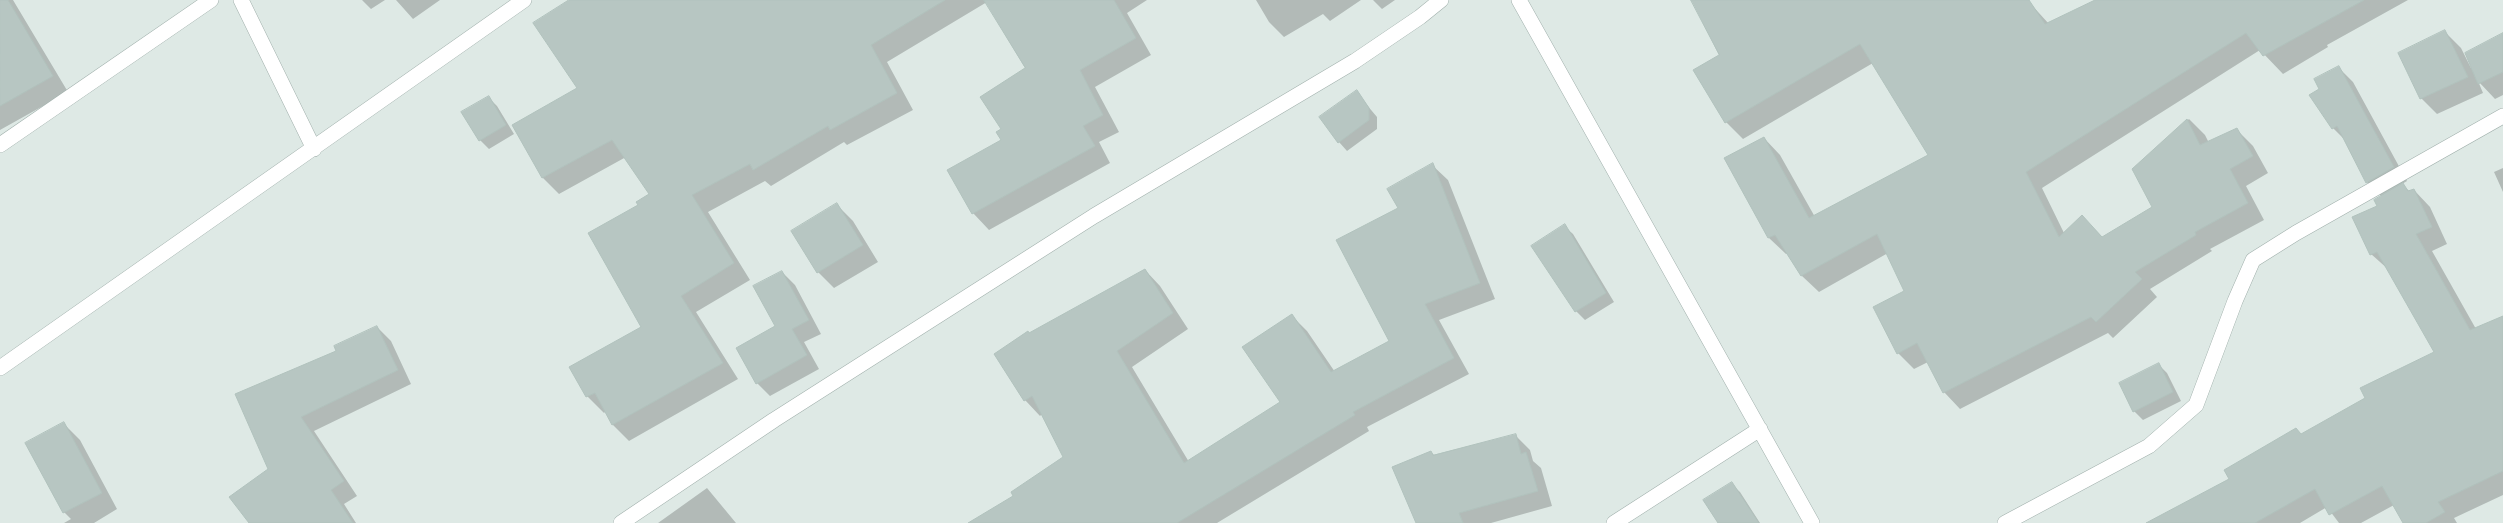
<!DOCTYPE html>
<html>
<head>
<meta charset="utf-8">
<style>
	body { margin:0 }
	canvas { display:block; background:#dee9e5 }
</style>
</head>
<body>
<canvas width="2503" height="523"></canvas>
<script>
const context = document.querySelector('canvas').getContext('2d');
context.lineJoin = 'round';
function paint(path, color) {
  context.fillStyle = color;
  context.fill(path, 'evenodd');
}
function strokePath(path, color, width, dash) {
  context.strokeStyle = color;
  context.lineWidth = width;
  context.lineCap = dash ? 'butt' : 'round';
  context.setLineDash(dash || []);
  context.stroke(path);
}
const shadow = new Path2D(`
	M 0,0 L 13,0 L 68,92 L 0,130 Z
	M 362,0 L 385,0 L 371,9 Z
	M 396,0 L 440,0 L 413,19 Z
	M 571,0 L 1147,0 L 1127,13 L 1151,55 L 1095,87 L 1119,132 L 1099,142 L 1110,163 L 989,230 L 973,213 L 1003,140 L 1003,130 L 1027,68 L 987,2 L 887,62 L 913,110 L 847,145 L 844,142 L 771,186 L 765,181 L 708,212 L 750,280 L 696,312 L 738,379 L 629,441 L 613,425 L 606,411 L 604,413 L 587,396 L 571,368 L 642,328 L 640,206 L 651,194 L 626,157 L 559,194 L 543,178 L 514,126 L 579,89 Z
	M 1256,0 L 1361,0 L 1330,21 L 1323,14 L 1284,37 L 1269,22 Z
	M 1373,0 L 1395,0 L 1382,9 Z
	M 1693,0 L 2019,0 L 2029,2 L 2049,24 L 2098,0 L 2408,0 L 2327,45 L 2328,47 L 2283,74 L 2260,50 L 2042,188 L 2064,233 L 2082,217 L 2103,238 L 2153,207 L 2134,169 L 2189,119 L 2205,135 L 2209,143 L 2237,130 L 2253,146 L 2268,173 L 2246,186 L 2264,220 L 2210,249 L 2212,251 L 2150,289 L 2157,297 L 2113,338 L 2108,333 L 1960,409 L 1944,392 L 1928,362 L 1914,369 L 1898,353 L 1906,291 L 1888,253 L 1819,292 L 1802,276 L 1788,253 L 1786,254 L 1769,238 L 1726,159 L 1764,138 L 1780,155 L 1815,217 L 1929,155 L 1873,63 L 1743,139 L 1726,122 L 1695,71 L 1721,55 Z
	M 2445,32 L 2461,48 L 2471,68 L 2503,34 L 2503,95 L 2495,99 L 2478,81 L 2483,93 L 2437,114 L 2421,98 Z
	M 2339,68 L 2353,82 L 2407,181 L 2402,184 L 2410,192 L 2414,190 L 2430,207 L 2447,244 L 2432,251 L 2476,329 L 2503,317 L 2503,495 L 2454,518 L 2457,523 L 2405,523 L 2394,505 L 2361,523 L 2339,523 L 2327,507 L 2300,523 L 2148,523 L 2231,480 L 2302,435 L 2367,398 L 2436,353 L 2389,270 L 2371,254 L 2382,197 L 2367,182 L 2347,142 L 2333,128 L 2321,90 Z
	M 1356,92 L 1377,117 L 1377,129 L 1347,151 L 1339,142 Z
	M 488,97 L 497,106 L 514,134 L 489,149 L 480,140 L 463,113 Z
	M 1432,165 L 1448,180 L 1495,299 L 1439,320 L 1469,374 L 1367,427 L 1369,431 L 1217,523 L 970,523 L 1015,496 L 1064,458 L 1042,414 L 1040,416 L 1025,400 L 1029,335 L 1145,270 L 1160,286 L 1188,329 L 1132,367 L 1189,462 L 1282,403 L 1292,316 L 1307,331 L 1335,372 L 1391,342 L 1400,209 Z
	M 2503,168 L 2503,192 L 2494,172 Z
	M 837,205 L 853,221 L 878,262 L 834,288 L 818,272 L 793,231 Z
	M 1564,226 L 1573,234 L 1614,302 L 1585,320 L 1576,311 L 1533,246 Z
	M 782,272 L 795,285 L 821,334 L 804,342 L 819,369 L 770,396 L 757,383 L 738,348 L 777,326 Z
	M 377,327 L 391,341 L 411,384 L 314,431 L 357,496 L 344,504 L 356,523 L 287,523 L 269,469 L 338,352 Z
	M 2158,364 L 2167,373 L 2181,401 L 2143,420 L 2134,411 Z
	M 64,424 L 80,440 L 117,509 L 94,523 L 64,523 L 71,519 L 64,512 L 27,443 Z
	M 1515,435 L 1530,450 L 1533,461 L 1541,468 L 1552,506 L 1491,523 L 1418,523 L 1431,452 L 1435,456 Z
	M 1731,484 L 1740,492 L 1760,523 L 1719,523 Z
	M 707,488 L 736,523 L 658,523 Z`);
const building = new Path2D(`
	M 0,0 L 8,0 L 53,76 L 0,106 Z
	M 569,0 L 945,0 L 871,45 L 897,93 L 830,130 L 828,126 L 753,170 L 750,164 L 692,195 L 734,263 L 681,296 L 723,363 L 612,425 L 595,393 L 586,397 L 569,367 L 641,327 L 588,233 L 638,205 L 636,202 L 649,194 L 612,140 L 542,178 L 512,125 L 577,88 L 533,23 Z
	M 984,0 L 1114,0 L 1136,38 L 1080,70 L 1103,115 L 1083,126 L 1095,146 L 972,214 L 947,170 L 1001,140 L 996,132 L 1001,129 L 980,97 L 1025,68 Z
	M 1691,0 L 2029,0 L 2045,24 L 2095,0 L 2364,0 L 2263,56 L 2246,33 L 2026,172 L 2059,237 L 2082,215 L 2102,237 L 2152,207 L 2132,169 L 2187,119 L 2200,145 L 2237,128 L 2253,156 L 2230,169 L 2248,203 L 2195,232 L 2196,235 L 2135,272 L 2142,279 L 2096,322 L 2091,317 L 1943,393 L 1917,343 L 1897,354 L 1873,307 L 1904,291 L 1877,234 L 1801,276 L 1775,235 L 1768,238 L 1724,158 L 1764,137 L 1809,218 L 1928,155 L 1860,44 L 1725,123 L 1693,70 L 1719,55 Z
	M 2445,30 L 2468,77 L 2420,99 L 2398,53 Z
	M 2503,33 L 2503,72 L 2478,84 L 2465,53 Z
	M 2339,66 L 2394,167 L 2366,183 L 2337,126 L 2332,129 L 2309,95 L 2319,89 L 2314,79 Z
	M 1357,90 L 1369,108 L 1369,120 L 1338,143 L 1319,117 Z
	M 489,96 L 506,125 L 479,141 L 461,112 Z
	M 1433,163 L 1480,283 L 1425,304 L 1454,358 L 1353,412 L 1355,415 L 1177,523 L 968,523 L 1013,496 L 1011,492 L 1063,457 L 1032,396 L 1024,401 L 994,354 L 1028,331 L 1029,333 L 1145,269 L 1173,313 L 1117,351 L 1184,463 L 1280,402 L 1242,347 L 1292,314 L 1331,372 L 1389,341 L 1336,240 L 1398,208 L 1387,189 Z
	M 2403,183 L 2408,191 L 2414,189 L 2432,227 L 2416,234 L 2470,330 L 2503,316 L 2503,471 L 2438,502 L 2445,512 L 2426,523 L 2403,523 L 2382,486 L 2329,515 L 2315,489 L 2255,523 L 2146,523 L 2229,479 L 2224,470 L 2296,428 L 2301,434 L 2365,398 L 2360,388 L 2434,352 L 2377,252 L 2370,255 L 2352,217 L 2377,206 L 2374,200 Z
	M 837,203 L 863,245 L 817,273 L 791,231 Z
	M 1565,224 L 1606,293 L 1575,312 L 1531,246 Z
	M 782,271 L 809,320 L 792,329 L 807,355 L 756,384 L 736,348 L 775,326 L 753,286 Z
	M 377,326 L 398,370 L 301,417 L 344,481 L 331,490 L 353,523 L 249,523 L 229,497 L 268,469 L 235,394 L 336,351 L 334,346 Z
	M 2159,363 L 2173,392 L 2133,412 L 2119,383 Z
	M 64,422 L 102,493 L 63,513 L 25,443 Z
	M 1516,434 L 1521,454 L 1526,452 L 1538,491 L 1459,513 L 1463,523 L 1416,523 L 1392,467 L 1431,451 L 1433,455 Z
	M 1732,482 L 1759,523 L 1718,523 L 1703,500 Z`);
const minor = new Path2D(`
	M 241,0 L 314,149
	M 1519,0 L 1812,523
	M 0,145 L 211,0
	M 0,368 L 524,0
	M 621,523 L 774,420 L 1094,216 L 1355,61 L 1420,17 L 1441,0
	M 1614,523 L 1760,429
	M 2005,523 L 2149,446 L 2196,405 L 2235,301 L 2253,260 L 2296,233 L 2503,116`);
paint(shadow, '#0003');
paint(building, '#b7c6c2');
strokePath(building, '#b1c2bd', 1);
strokePath(minor, '#a1b0ac', 16);
strokePath(minor, '#fff', 15);
</script>
</body>
</html>
